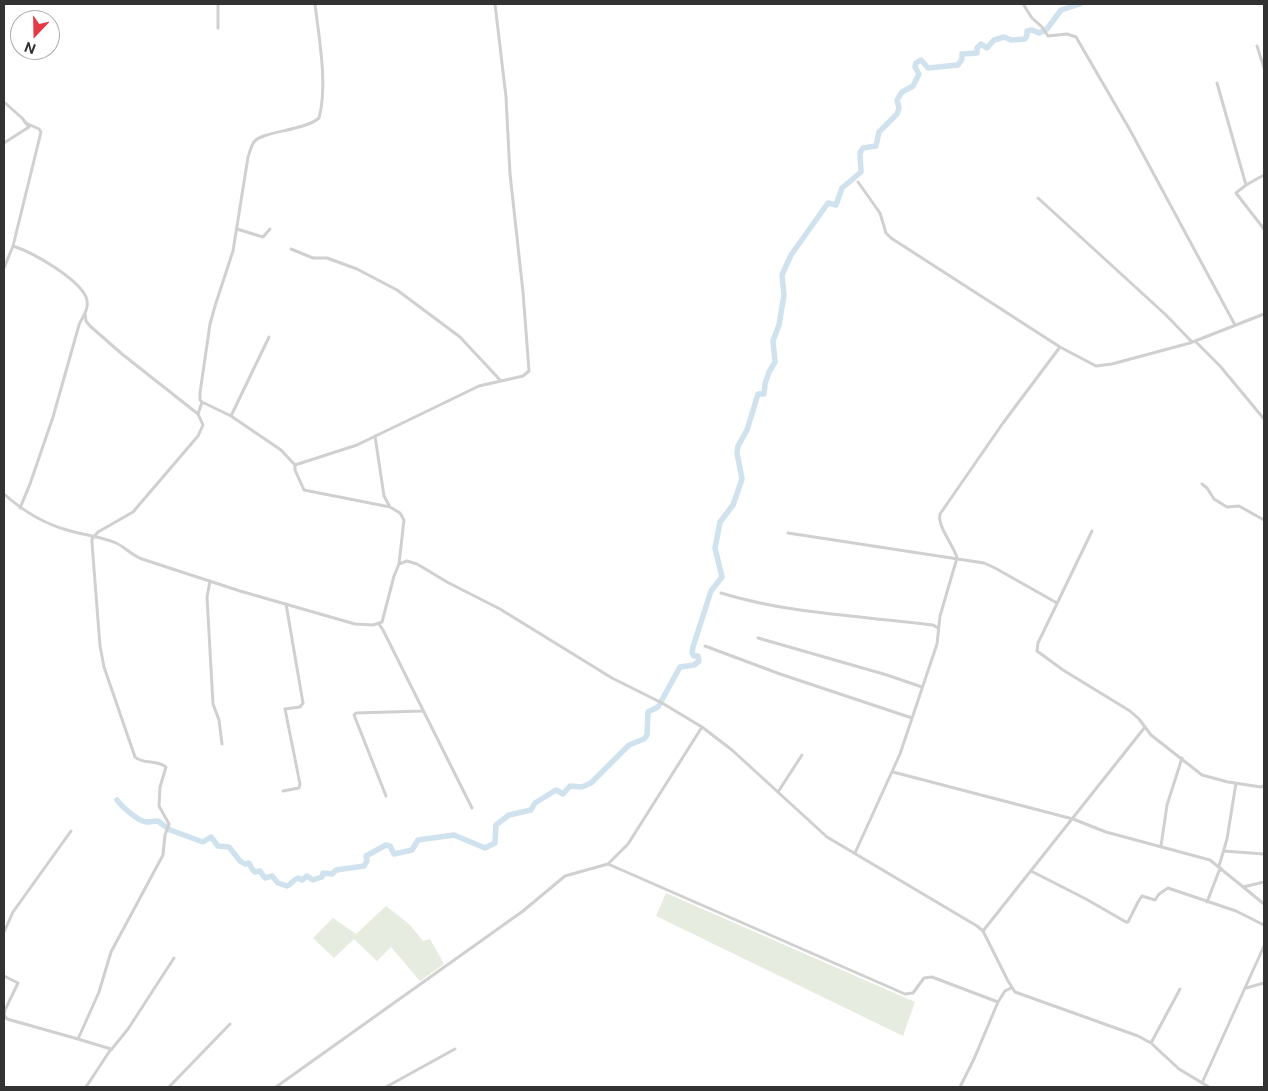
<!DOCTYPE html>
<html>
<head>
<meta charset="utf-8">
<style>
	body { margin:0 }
	#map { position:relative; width:1268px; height:1091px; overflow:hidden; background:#fff; font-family:"Public Sans",sans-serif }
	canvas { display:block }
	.frame { position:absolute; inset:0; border:5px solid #333; pointer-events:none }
	.north { position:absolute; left:10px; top:10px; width:50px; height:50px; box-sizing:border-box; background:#fff; border:1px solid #adadad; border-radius:50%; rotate:201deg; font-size:14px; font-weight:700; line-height:20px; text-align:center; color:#333 }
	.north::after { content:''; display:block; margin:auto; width:18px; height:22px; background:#e63946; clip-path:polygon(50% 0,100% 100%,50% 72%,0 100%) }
</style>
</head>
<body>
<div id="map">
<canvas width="1268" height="1091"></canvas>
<div class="frame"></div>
<div class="north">N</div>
</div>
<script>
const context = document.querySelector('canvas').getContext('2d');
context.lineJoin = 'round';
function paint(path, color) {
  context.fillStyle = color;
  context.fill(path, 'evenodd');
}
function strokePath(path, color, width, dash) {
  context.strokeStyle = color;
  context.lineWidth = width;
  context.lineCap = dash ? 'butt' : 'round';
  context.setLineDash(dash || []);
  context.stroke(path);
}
const green = new Path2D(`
	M 666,893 L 915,1002 L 903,1036 L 656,916 Z
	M 386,906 L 409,924 L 423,941 L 430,939 L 444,964 L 420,981 L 391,947 L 377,961 L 354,939 L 334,958 L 313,938 L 333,918 L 356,934 Z`);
const river = new Path2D(`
	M 117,800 C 121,806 138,821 146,822 C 150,822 154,821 158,821 L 170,830 L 203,842 L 211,837 L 218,846 L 229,847 L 240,861 L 245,864 L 249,863 L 252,869 L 255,872 L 260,871 L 265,878 L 272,876 L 278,883 L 287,886 C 292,884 292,880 298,878 L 302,880 L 307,876 L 313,880 L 322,877 L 323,873 L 332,874 L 336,870 L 364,866 L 367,861 L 366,856 L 386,845 L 390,846 L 394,854 L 412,850 L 418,840 L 454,835 L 485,848 L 495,843 L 496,825 L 509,815 L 531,810 L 535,803 L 556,790 L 563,794 L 570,786 L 582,787 L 591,783 L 629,745 L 644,739 L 647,735 L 648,712 L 658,707 L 680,667 L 694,665 L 699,661 L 698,656 L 694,656 L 692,653 L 693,647 L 711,591 L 722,577 L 715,548 L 720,522 L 733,505 L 742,479 L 737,453 L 738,446 L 747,430 L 758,394 L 764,394 L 765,384 L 769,372 L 775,362 L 773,341 L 779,325 L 784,295 L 782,275 L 791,255 L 828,203 L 836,205 L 842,188 L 861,172 L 860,153 L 863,148 L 876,146 L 879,132 L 897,114 L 899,108 L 897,100 L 902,92 L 913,86 L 919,74 L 915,67 L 916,63 L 921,60 L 928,68 L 958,65 L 962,59 L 962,54 L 977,53 L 977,48 L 981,44 L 987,48 L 994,40 L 1004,37 L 1011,40 L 1025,39 L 1027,35 L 1027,31 L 1032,30 L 1039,33 L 1047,29 L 1061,10 L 1080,4`);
const minor = new Path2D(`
	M 218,4 L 218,28
	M 1023,4 L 1032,18 L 1042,27 L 1048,36 L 1067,34 L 1076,37 L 1130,130 L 1235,325
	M 1257,46 L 1264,68
	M 1217,83 L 1246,185
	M 4,102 L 22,118 L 29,127 L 4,143
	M 1264,175 L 1246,185 L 1236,193 L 1264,229
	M 858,182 L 880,213 L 886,233 L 891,238 L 1060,347 L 1096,366 L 1112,364 L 1190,343 L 1264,314
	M 1038,198 L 1166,315 L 1192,342
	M 237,229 L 263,237 L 270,229
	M 13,246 L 41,132 L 39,129 L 28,124
	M 291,249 L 313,258 L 327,258 L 357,269 L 397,290 L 460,337 L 500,380
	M 4,268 L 13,246 C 32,252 82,280 87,300 C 89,310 82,317 79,325 L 53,417 L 30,484 L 20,508
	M 1195,341 L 1220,366 L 1264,419
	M 202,402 L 231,416 L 281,450 L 295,465
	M 198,414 L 202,402 L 200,400 L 200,393 L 210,324 L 215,306 L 233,251 L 248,157 C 250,152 251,146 254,142 C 262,131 304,131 319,118 C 328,86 319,38 315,4
	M 231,416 L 269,337
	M 375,436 L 384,496 L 390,507
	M 1202,484 L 1207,488 L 1214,499 L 1227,507 L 1239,506 L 1264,520
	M 4,494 C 23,511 42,523 67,530 C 83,535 100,536 116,543 C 125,547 131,555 142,559 L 240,591 L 355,624 L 373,625 L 382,622 L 394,576 L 399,564 L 407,561 L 417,564 L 447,582 L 500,609 L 612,678 L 662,703 L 702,727 L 732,750 L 827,837 L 977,926 L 983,931 L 1008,981 L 1015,992 L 1138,1036 L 1151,1043 L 1179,1069 L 1209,1087
	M 1092,531 L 1038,643 L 1037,651 L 1063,670 L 1130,711 L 1139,719 L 1151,735 L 1202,775 L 1228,782 L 1261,787 L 1264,786
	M 788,533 L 984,563 L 995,568 L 1057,603
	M 399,564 L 404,520 L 400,513 L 390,507 L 304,490 L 295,470 L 295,465 L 357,445 L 479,386 L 523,376 L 529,371 L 523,292 L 510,174 L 506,97 L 495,4
	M 210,581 L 207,597 L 213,704 L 219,720 L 222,744
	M 721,593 C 789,614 863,616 933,625 L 938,628
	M 379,624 L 383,630 L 472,808
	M 758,638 L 887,675 L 922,687
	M 705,646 L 780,674 L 912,718
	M 893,772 L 1073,819 L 1106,832 L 1210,860 L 1264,904
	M 283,791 L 299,788 L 300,784 L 285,709 L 300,707 L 303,703 L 286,604
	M 778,792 L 802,755
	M 386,796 L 354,715 L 356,713 L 422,711
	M 1161,846 L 1167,805 L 1182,758
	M 1224,851 L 1264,854
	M 855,853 L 900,754 L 937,644 L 940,616 L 957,558 C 954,545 937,527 940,514 L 1003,423 L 1060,347
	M 608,864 L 628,844 L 702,727
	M 1219,866 L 1227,839 L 1236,783
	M 1031,871 L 1086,899 L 1126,922 L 1128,922 L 1138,902 L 1142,896 L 1155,900 L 1159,894 L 1168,888 L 1236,911 L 1264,925
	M 1243,887 L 1264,882
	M 1207,902 L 1219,871 L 1222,869
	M 983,931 L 1145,727
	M 4,932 L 13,912 L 71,831
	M 4,976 L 18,983 L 5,1010 L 4,1015 L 7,1019 L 78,1039 L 99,992 L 111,952 L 163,855 L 165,835 L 169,824 L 159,806 L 160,787 L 166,767 C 157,759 144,765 135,757 L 104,667 L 100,646 L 92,543 L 92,539 L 98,532 L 133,512 L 198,436 L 203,425 L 198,414 L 122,354 L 90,326 L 86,321 L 85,314
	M 1246,988 L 1264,983
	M 78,1039 L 111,1049 L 86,1087
	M 1151,1043 L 1180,989
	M 111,1050 L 128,1029 L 174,958
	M 1202,1083 L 1264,946
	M 169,1087 L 230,1024
	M 276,1087 L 523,911 L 565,876 L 608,864 L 905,994 L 913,993 L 924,978 L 932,977 L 998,1002
	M 386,1087 L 455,1049
	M 960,1087 L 974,1059 L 998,1002 L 1005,991 L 1011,988`);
paint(green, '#e6ecdf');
strokePath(river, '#cfe2ee', 5.5);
strokePath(minor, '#d0d0d0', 3);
</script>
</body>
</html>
